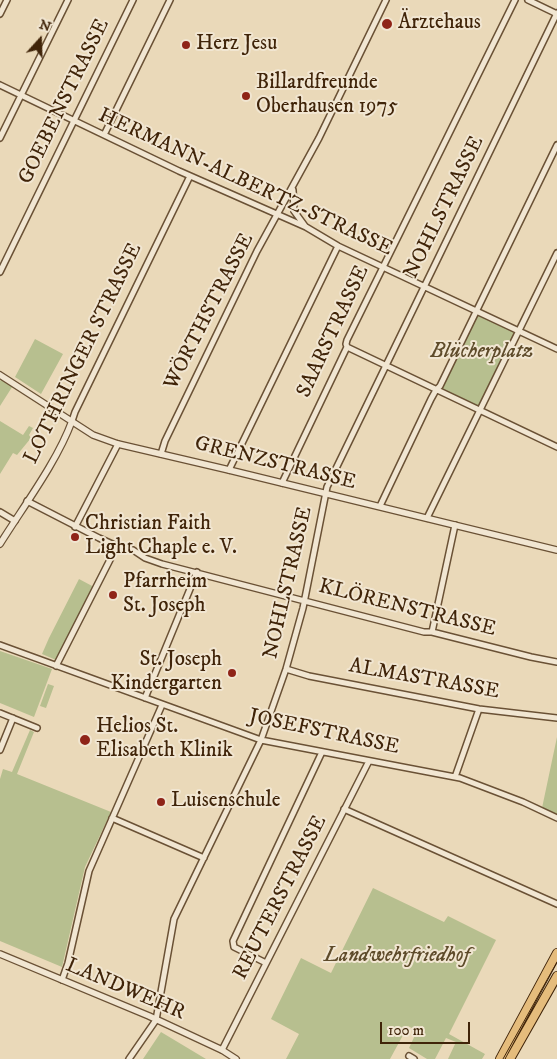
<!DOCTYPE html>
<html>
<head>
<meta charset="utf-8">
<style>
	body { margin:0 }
	#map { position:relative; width:557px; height:1059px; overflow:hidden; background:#ead9b9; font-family:"IM FELL DW Pica",serif }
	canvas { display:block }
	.north { position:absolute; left:15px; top:15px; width:50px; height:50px; -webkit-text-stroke:4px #f1e6d2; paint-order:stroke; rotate:20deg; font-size:14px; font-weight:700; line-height:20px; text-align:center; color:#402409 }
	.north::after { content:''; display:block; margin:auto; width:18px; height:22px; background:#402409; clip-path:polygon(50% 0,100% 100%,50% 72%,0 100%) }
	.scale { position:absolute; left:380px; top:1022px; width:90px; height:22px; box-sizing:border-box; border:2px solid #402409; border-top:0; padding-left:6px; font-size:15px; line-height:18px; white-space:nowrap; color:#402409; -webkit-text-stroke:4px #f1e6d2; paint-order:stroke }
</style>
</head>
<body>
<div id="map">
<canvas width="557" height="1059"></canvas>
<div class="north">N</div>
<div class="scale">100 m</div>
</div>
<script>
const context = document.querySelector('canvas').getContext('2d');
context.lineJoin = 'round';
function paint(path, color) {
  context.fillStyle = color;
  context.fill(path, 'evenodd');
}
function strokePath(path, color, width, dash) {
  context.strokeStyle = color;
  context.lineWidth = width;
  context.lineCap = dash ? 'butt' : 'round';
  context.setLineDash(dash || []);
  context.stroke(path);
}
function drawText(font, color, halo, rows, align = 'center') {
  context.font = font + ' "IM FELL DW Pica",serif';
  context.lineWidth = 4;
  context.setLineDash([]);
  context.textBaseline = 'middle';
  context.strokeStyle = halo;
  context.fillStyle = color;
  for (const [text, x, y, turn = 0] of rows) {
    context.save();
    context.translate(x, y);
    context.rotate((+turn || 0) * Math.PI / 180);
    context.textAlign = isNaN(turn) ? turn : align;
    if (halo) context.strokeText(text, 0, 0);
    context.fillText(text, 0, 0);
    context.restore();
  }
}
const green = new Path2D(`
	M 477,311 L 519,330 L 480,410 L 436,390 Z
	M 35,339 L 63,354 L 41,394 L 15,377 Z
	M 3,377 L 14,384 L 0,406 L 0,381 Z
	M 0,421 L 23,435 L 29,426 L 33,428 L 29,435 L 31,438 L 17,455 L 13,453 L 0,474 Z
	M 79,579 L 94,587 L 56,660 L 42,654 L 49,638 Z
	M 0,651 L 52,669 L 34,717 L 0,703 Z
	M 48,684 L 54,686 L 46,708 L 40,706 Z
	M 30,730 L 34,732 L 17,774 L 111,812 L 85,867 L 62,967 L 0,941 L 0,779 L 3,769 L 12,772 Z
	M 557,737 L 557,815 L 542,808 Z
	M 373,888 L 444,922 L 448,916 L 496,940 L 449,1034 L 485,1054 L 482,1059 L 448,1059 L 456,1042 L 446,1038 L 435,1059 L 427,1059 L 409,1048 L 417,1031 L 408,1026 L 390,1059 L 286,1059 L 299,1034 L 271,1019 L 301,958 L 331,973 Z
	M 161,1032 L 206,1059 L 143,1059 Z`);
const minor = new Path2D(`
	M 528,0 L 557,14
	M 0,14 L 7,0
	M 0,85 L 179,171 L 306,227 L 338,246 L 557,349
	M 104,135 L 170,0
	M 0,138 L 68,0
	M 293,190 L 294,211 L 305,226
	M 0,272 L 133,0
	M 347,347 L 557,447
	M 72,421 L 75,412 L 190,176
	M 161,454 L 165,441 L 257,251 L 319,138 L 386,0
	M 229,470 L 338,246
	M 282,483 L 347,347 L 346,344 L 347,340 L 515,0
	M 27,501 L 99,538 L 121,548 L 133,550 L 145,558 L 162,564 L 424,632 L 432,632 L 531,657 L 557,662
	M 380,506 L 431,399 L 436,390 L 440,386 L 557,145
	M 0,512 L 15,521
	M 427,518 L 557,253
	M 75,527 L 118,444
	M 432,632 L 455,525
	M 0,645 L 261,740 L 460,778 L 523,802 L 557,818
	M 56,666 L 117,546
	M 286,669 L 309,676 L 479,709 L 557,718
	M 145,698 L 197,572
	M 0,713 L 37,728
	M 0,750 L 13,718
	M 455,777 L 479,709
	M 344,809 L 557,904
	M 112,818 L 204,858
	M 266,963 L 234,947 L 233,941 L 322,752
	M 62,980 L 68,963 L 89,871 L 162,705
	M 222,1050 L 369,761
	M 409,1056 L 414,1059
	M 129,1059 L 156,1020 L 174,919 L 261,740 L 286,669 L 303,608 L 327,487 L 557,13`);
const tertiary = new Path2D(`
	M 0,375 L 93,435 L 118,444 L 229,470 L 557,550
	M 0,544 C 23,507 57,462 72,421
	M 0,954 L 149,1016 L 222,1050 L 236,1059`);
const primary = new Path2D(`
	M 500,1059 L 557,953
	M 510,1059 L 557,976`);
const tram = new Path2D(`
	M 503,1059 L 557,962`);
const markers = [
	[387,24,6,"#8f2418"],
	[186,45,5,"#8f2418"],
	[246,96,5,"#8f2418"],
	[75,537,5,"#8f2418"],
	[113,595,5,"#8f2418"],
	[232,673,5,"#8f2418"],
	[85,740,6,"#8f2418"],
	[161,802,5,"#8f2418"]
];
const poiNames = [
	["Ärztehaus",398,24],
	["Herz Jesu",196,45],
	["Billardfreunde",256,84],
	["Oberhausen 1975",256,108],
	["Christian Faith",85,525],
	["Light Chaple e. V.",85,549],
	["Pfarrheim",123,583],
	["St. Joseph",123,607],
	["St. Joseph",222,661,"right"],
	["Kindergarten",222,685,"right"],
	["Helios St.",96,728],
	["Elisabeth Klinik",96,752],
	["Luisenschule",171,802]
];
const streetNames = [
	["GOEBENSTRASSE",65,102,-64],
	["HERMANN-ALBERTZ-STRASSE",245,183,25],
	["NOHLSTRASSE",445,208,-64],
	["WÖRTHSTRASSE",210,312,-63],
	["SAARSTRASSE",334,332,-65],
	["LOTHRINGER STRASSE",84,354,-64],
	["GRENZSTRASSE",275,464,14],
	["NOHLSTRASSE",289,583,-77],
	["KLÖRENSTRASSE",407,609,14],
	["ALMASTRASSE",424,680,10],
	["JOSEFSTRASSE",324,733,12],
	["REUTERSTRASSE",281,898,-63],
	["LANDWEHR",125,990,23]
];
const parkNames = [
	["Blücherplatz",482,353],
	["Landwehrfriedhof",397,957]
];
paint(green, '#b7bf8f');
strokePath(minor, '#6a5135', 8);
strokePath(tertiary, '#6a5135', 8);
strokePath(primary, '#402409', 10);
strokePath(minor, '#f1e6d2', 5);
strokePath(tertiary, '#f1e6d2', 5.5);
strokePath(primary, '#e5bc7c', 8);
strokePath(tram, '#402409', 1);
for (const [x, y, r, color] of markers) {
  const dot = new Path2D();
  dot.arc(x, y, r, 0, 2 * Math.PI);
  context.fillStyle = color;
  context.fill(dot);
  strokePath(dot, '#f1e6d2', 2);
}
drawText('21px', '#402409', '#f1e6d2', poiNames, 'left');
drawText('21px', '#402409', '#f1e6d2', streetNames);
drawText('italic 21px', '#5e4b2a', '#f1e6d2', parkNames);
</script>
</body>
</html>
